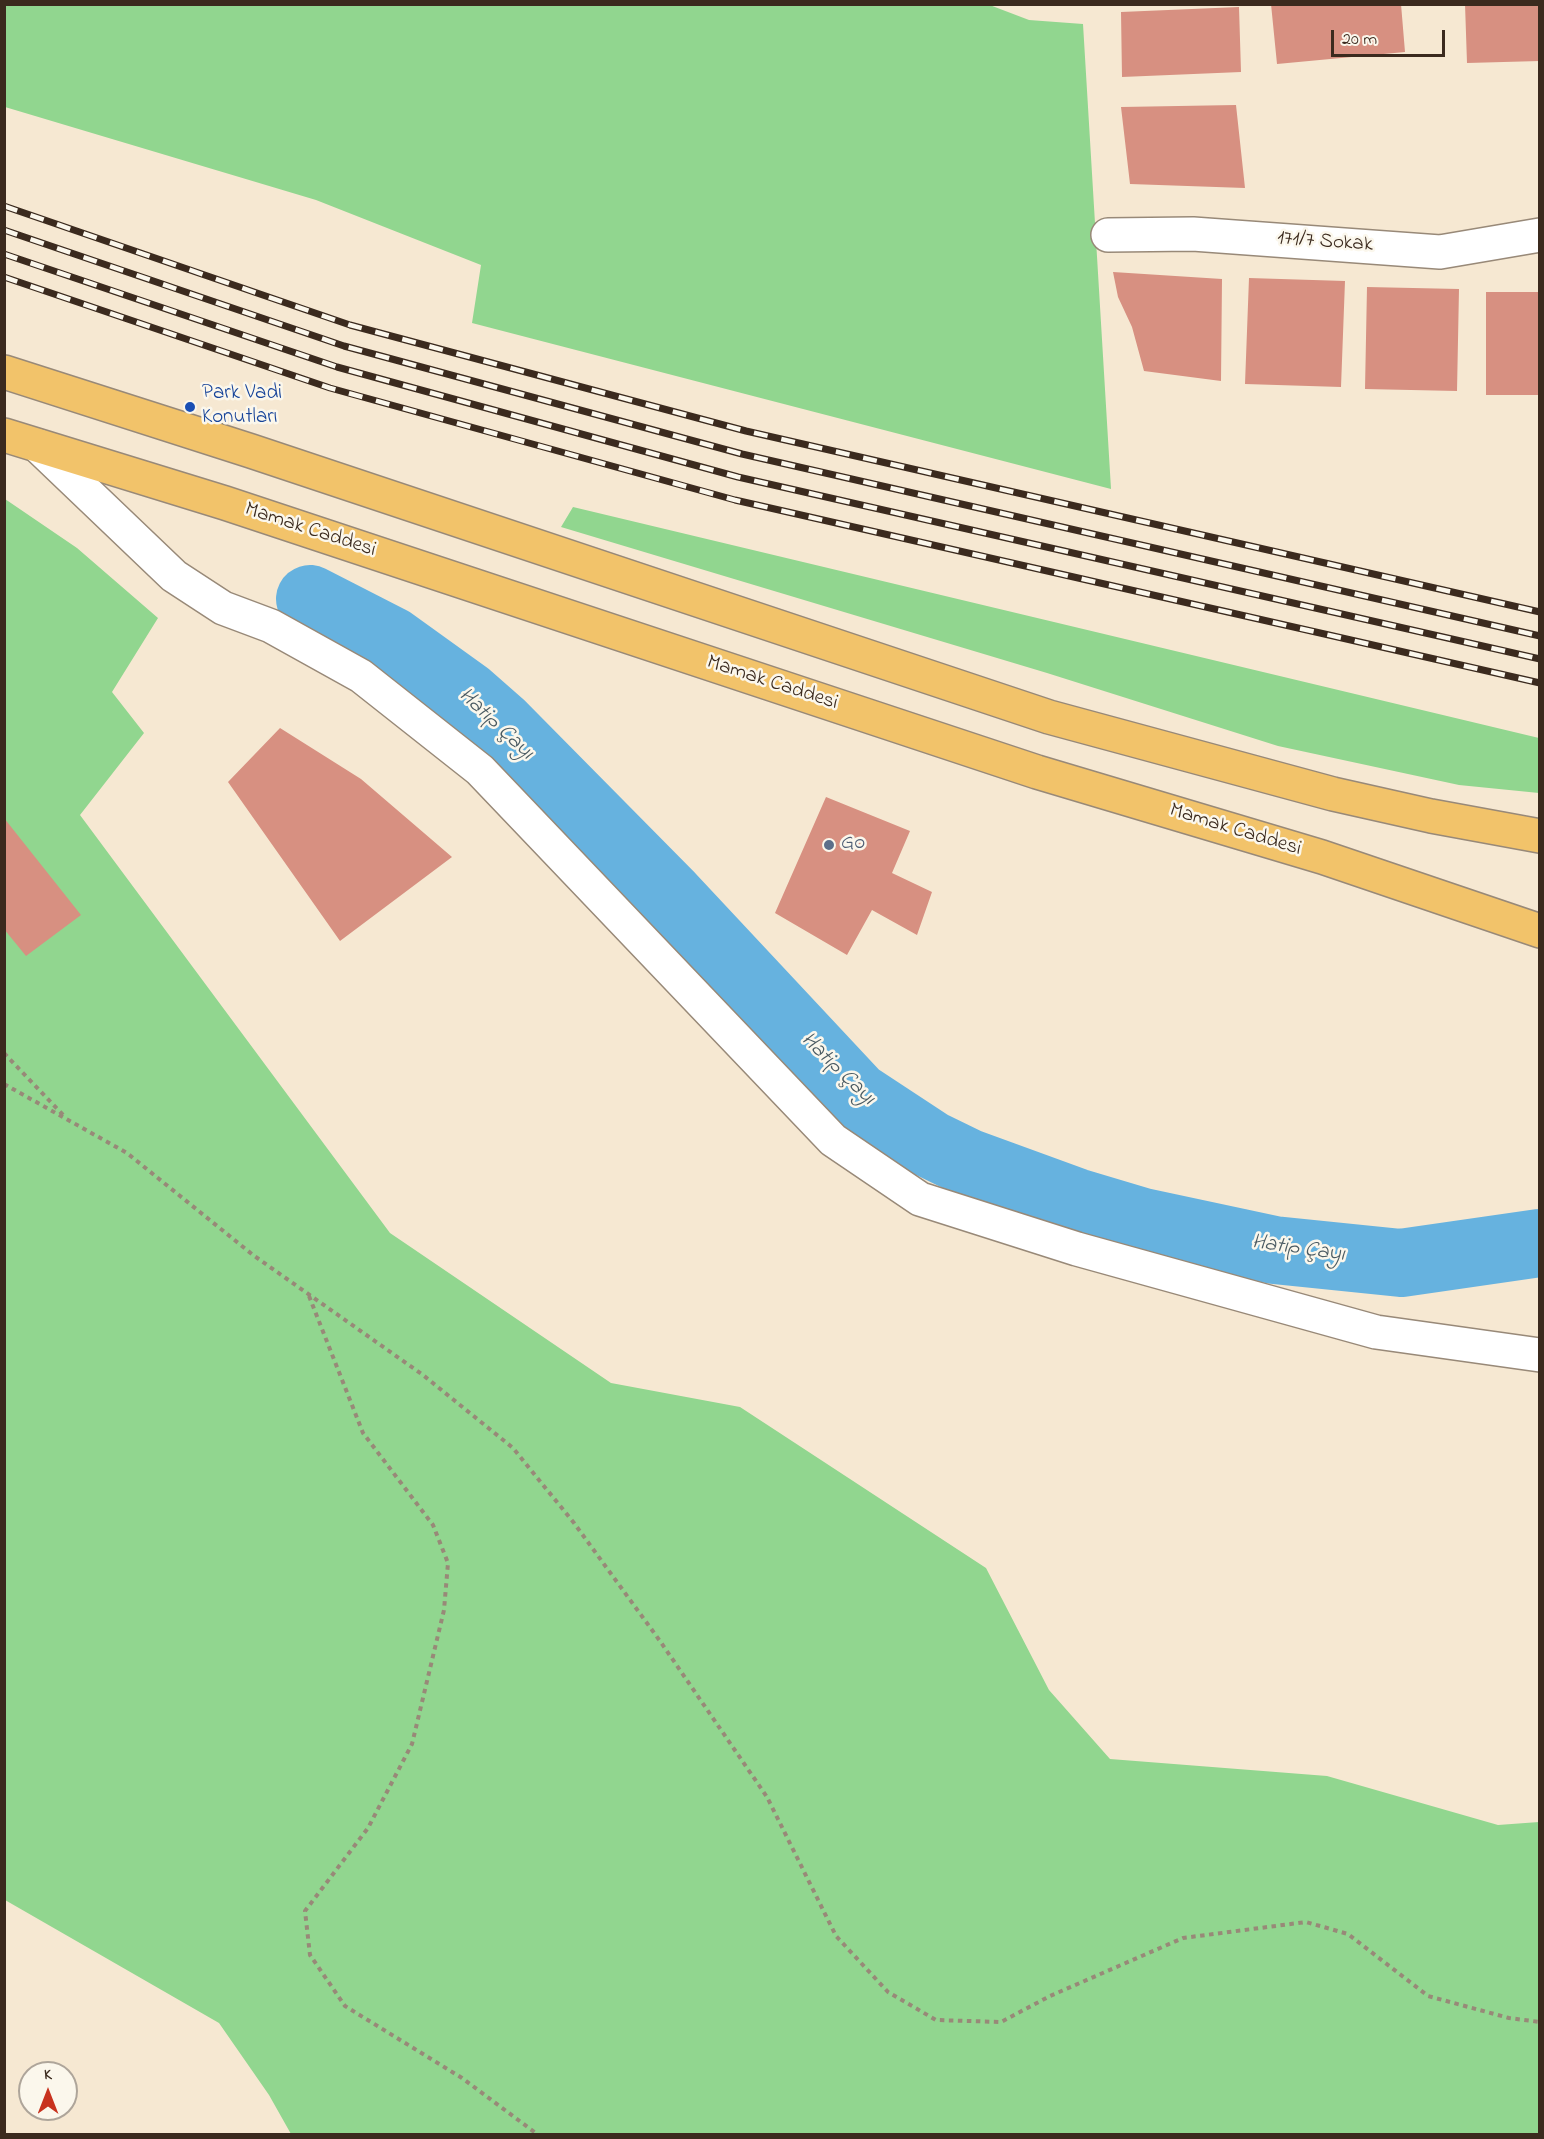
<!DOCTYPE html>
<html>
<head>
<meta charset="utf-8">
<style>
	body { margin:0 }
	#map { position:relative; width:1544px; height:2139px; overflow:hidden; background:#f6e8d2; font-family:"Indie Flower",sans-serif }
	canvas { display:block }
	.frame { position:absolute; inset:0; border:6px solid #3b2a1e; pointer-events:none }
	.north { position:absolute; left:18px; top:2061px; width:60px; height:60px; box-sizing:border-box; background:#fbf7ec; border:2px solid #aea59a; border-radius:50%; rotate:0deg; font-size:16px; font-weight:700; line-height:24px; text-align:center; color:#3b2a1e }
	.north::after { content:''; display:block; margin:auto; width:21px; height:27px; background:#c8321e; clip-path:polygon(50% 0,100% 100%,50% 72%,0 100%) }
	.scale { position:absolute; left:1331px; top:30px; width:114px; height:27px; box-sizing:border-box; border:3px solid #3b2a1e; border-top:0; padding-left:8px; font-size:18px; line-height:21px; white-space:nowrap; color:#3b2a1e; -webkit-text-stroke:4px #fbf7ec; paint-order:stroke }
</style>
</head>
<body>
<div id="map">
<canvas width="1544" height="2139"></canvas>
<div class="frame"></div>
<div class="north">K</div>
<div class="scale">20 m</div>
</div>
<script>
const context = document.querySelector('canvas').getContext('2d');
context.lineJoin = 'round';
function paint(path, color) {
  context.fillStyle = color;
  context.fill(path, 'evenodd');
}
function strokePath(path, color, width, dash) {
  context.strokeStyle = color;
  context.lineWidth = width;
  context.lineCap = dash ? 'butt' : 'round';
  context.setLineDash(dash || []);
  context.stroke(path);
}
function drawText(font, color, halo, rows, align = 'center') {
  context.font = font + ' "Indie Flower",sans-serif';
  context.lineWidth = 5;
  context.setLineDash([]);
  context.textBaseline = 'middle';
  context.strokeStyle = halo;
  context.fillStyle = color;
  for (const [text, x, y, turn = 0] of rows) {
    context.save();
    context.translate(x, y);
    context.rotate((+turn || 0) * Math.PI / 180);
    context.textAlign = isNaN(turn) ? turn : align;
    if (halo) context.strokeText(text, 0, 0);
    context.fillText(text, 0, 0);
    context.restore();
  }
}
const green = new Path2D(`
	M 987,4 L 1029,20 L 1083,24 L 1111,489 L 472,323 L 481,265 L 316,200 L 5,107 L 4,5 Z
	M 5,499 L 77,548 L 158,618 L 112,692 L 144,733 L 80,815 L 390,1233 L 611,1383 L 740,1407 L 986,1568 L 1049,1690 L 1110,1759 L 1327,1776 L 1498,1825 L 1539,1822 L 1539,2134 L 291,2134 L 269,2095 L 219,2023 L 5,1900 Z
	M 573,507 L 1539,738 L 1539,793 L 1459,785 L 1278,746 L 1047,673 L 561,527 Z`);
const river = new Path2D(`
	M 310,599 L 392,641 L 467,695 L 500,724 L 670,896 L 857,1096 L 930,1144 L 969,1163 L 1076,1202 L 1143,1222 L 1274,1250 L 1401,1263 L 1540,1243`);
const building = new Path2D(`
	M 1271,4 L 1401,4 L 1405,52 L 1277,64 Z
	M 1465,4 L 1540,4 L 1540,61 L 1467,63 Z
	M 1239,7 L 1241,72 L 1122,77 L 1121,12 Z
	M 1236,105 L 1245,188 L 1130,184 L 1121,107 Z
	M 1113,272 L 1222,279 L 1221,381 L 1144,371 L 1132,327 L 1118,297 Z
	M 1249,278 L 1345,281 L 1341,387 L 1245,384 Z
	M 1367,287 L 1459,289 L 1457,391 L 1365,389 Z
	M 1486,292 L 1540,292 L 1540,395 L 1486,395 Z
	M 280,728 L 361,779 L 452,857 L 340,941 L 228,782 Z
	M 826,797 L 910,831 L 892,873 L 932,892 L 917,935 L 872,910 L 847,955 L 775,913 Z
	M 4,818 L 81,915 L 26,956 L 4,929 Z`);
const path = new Path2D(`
	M 4,1053 L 66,1118
	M 4,1084 L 127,1153 L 253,1255 L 423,1375 L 513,1448 L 574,1523 L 660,1641 L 767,1797 L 836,1936 L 888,1992 L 936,2020 L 1001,2022 L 1050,1996 L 1183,1938 L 1306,1922 L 1348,1934 L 1428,1996 L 1509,2018 L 1540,2022
	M 309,1296 L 363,1433 L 433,1525 L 448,1563 L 444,1610 L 412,1744 L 368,1828 L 305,1911 L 310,1955 L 345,2006 L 462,2078 L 537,2134`);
const street = new Path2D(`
	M 1108,235 L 1193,234 L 1440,252 L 1540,235
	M 38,446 L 174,576 L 223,608 L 271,626 L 361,676 L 480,770 L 833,1140 L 920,1199 L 1077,1249 L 1376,1332 L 1540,1355`);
const primary = new Path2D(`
	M 4,372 L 251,451 L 1049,717 L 1333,794 L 1431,816 L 1540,836
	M 4,435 L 225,503 L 1037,772 L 1322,857 L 1540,931`);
const rail = new Path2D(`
	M 4,206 L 350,325 L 746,431 L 1540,612
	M 4,230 L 344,346 L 742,454 L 1540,636
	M 4,254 L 337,367 L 738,477 L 1540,659
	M 4,277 L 330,388 L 735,500 L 1540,683`);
const markers = [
	[190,407,6,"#1a4fb4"],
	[829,845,6,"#5c6f8a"]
];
const streetNames = [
	["171/7 Sokak",1325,243,4],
	["Mamak Caddesi",310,531,18],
	["Mamak Caddesi",772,684,18],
	["Mamak Caddesi",1235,831,17]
];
const transitNames = [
	["Park Vadi",202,395],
	["Konutları",202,419]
];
const serviceNames = [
	["Go",841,845]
];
const waterNames = [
	["Hatip Çayı",495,725,43],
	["Hatip Çayı",837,1070,44],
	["Hatip Çayı",1298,1250,8]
];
paint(green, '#91d68f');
strokePath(river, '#66b2df', 68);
paint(building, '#d79081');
strokePath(street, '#988978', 36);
strokePath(primary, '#988978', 36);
strokePath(path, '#988978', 4, [4.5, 4.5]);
strokePath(street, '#fff', 33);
strokePath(primary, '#f2c36a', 33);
strokePath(rail, '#3b2a1e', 7);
strokePath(rail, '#fbf7ec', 4.5, [14]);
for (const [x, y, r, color] of markers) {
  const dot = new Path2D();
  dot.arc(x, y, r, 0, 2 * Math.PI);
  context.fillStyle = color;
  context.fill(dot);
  strokePath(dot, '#fbf7ec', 2);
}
drawText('21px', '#3b2a1e', '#fbf7ec', streetNames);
drawText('21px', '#164399', '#fbf7ec', transitNames, 'left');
drawText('21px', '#4e5e75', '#fbf7ec', serviceNames, 'left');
drawText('italic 22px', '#4a5a62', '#fbf7ec', waterNames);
</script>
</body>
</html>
